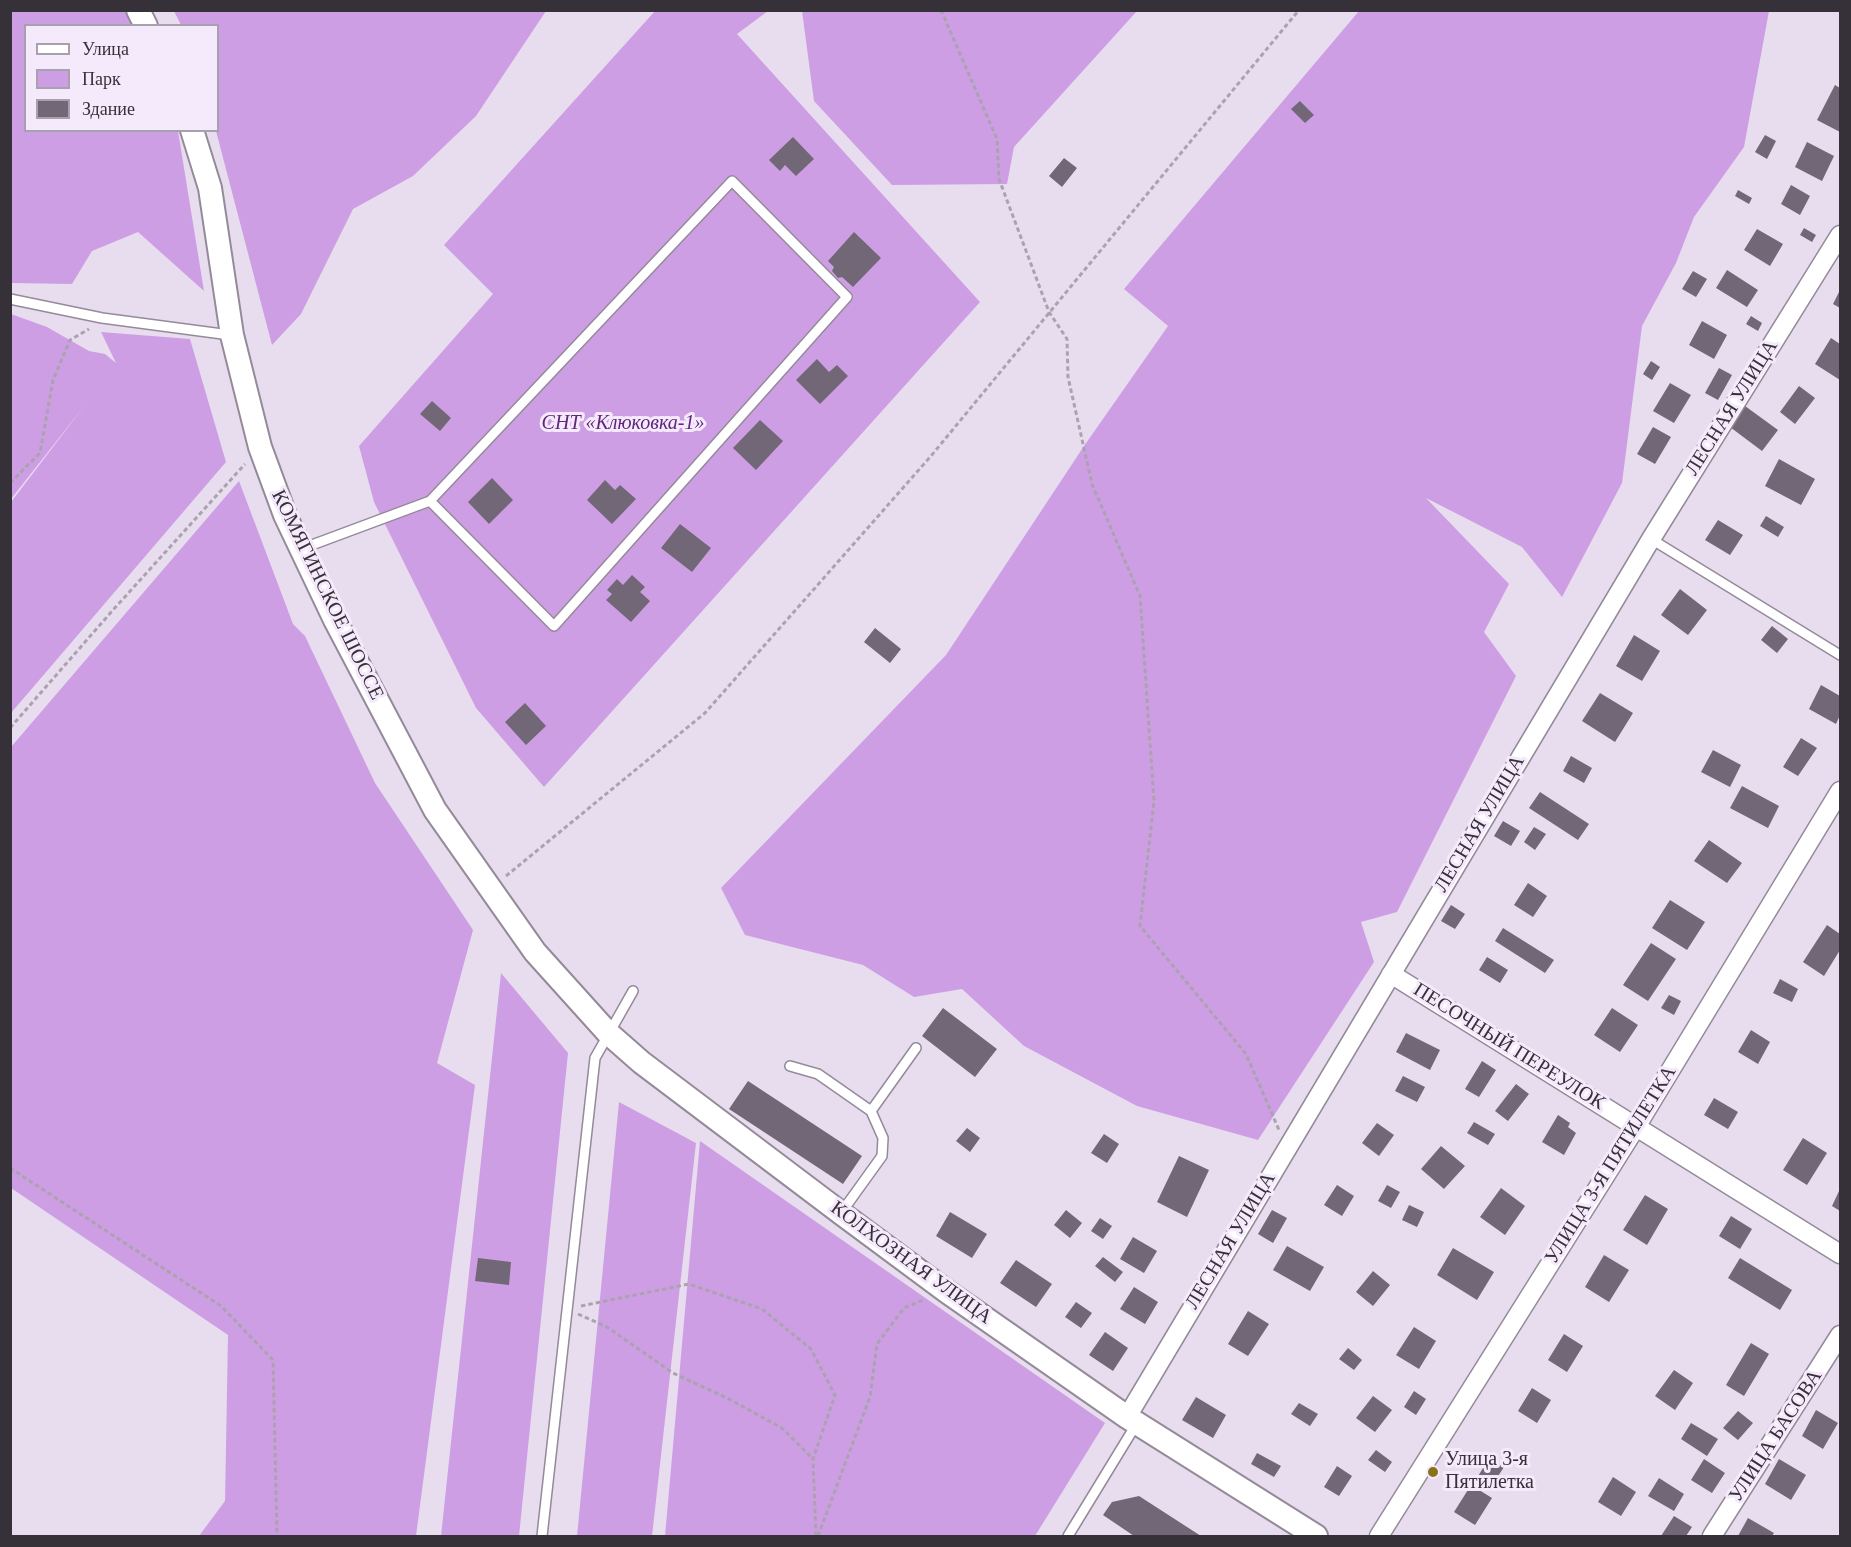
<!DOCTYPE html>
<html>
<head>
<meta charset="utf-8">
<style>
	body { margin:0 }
	#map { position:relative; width:1851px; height:1547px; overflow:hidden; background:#e8ddee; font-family:"Times New Roman",serif }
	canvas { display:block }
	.frame { position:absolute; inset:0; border:12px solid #363138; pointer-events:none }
	.legend { position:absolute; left:24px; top:24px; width:195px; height:108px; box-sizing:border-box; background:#f5eafb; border:2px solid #a9a0ad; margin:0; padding:8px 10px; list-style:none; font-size:18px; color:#363138 }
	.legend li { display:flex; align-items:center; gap:12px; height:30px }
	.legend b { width:30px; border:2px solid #a9a0ad }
</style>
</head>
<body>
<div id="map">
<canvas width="1851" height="1547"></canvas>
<div class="frame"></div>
<ul class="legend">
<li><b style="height:8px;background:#fff"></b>Улица</li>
<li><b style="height:16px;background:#ce9ee5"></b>Парк</li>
<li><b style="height:16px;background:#716776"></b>Здание</li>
</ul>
</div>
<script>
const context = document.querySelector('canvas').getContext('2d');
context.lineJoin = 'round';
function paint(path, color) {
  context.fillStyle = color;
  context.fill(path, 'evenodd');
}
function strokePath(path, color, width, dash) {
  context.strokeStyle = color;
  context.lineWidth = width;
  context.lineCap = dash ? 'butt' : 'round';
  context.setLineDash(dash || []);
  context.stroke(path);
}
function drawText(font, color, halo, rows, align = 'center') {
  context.font = font + ' "Times New Roman",serif';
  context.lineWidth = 6;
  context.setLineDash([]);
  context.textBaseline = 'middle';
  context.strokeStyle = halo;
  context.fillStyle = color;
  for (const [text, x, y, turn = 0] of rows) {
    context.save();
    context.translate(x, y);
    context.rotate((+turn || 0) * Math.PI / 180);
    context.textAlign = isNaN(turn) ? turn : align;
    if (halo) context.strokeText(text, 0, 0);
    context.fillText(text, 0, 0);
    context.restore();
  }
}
const green = new Path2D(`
	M 10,11 L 131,11 L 139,25 L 26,26 L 26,130 L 178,131 L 204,291 L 138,232 L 92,251 L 72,284 L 11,283 Z
	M 174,11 L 546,11 L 476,116 L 413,176 L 353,209 L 301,314 L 272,345 L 216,131 L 218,26 L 181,25 Z
	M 655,11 L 768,11 L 737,34 L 980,302 L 544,787 L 476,708 L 374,502 L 359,446 L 493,294 L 444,245 Z
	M 802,11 L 802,10 L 1137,11 L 1014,147 L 1007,184 L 892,185 L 814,101 Z
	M 1359,11 L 1769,11 L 1744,147 L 1694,217 L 1676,263 L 1642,326 L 1622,483 L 1562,597 L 1522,547 L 1426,498 L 1509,584 L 1484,632 L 1516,676 L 1397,912 L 1361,922 L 1374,962 L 1258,1140 L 1137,1106 L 1024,1046 L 962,989 L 914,997 L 863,965 L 745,935 L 721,888 L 946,655 L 1084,446 L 1168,326 L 1124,289 Z
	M 11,314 L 47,327 L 89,351 L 105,354 L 116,363 L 101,332 L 190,339 L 226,462 L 11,713 L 11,502 L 85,405 L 11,499 Z
	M 239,481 L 293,624 L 305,636 L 375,783 L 473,930 L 437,1063 L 475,1085 L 416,1536 L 199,1536 L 225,1501 L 228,1335 L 11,1188 L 11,747 Z
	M 501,973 L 568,1053 L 519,1536 L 441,1536 Z
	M 619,1102 L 696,1143 L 652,1536 L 577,1536 Z
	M 700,1141 L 1105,1423 L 1035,1536 L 665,1536 Z`);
const building = new Path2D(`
	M 1835,85 L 1840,88 L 1840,132 L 1817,120 Z
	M 1300,101 L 1314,115 L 1305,123 L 1291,109 Z
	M 1765,135 L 1776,141 L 1767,159 L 1755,152 Z
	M 793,137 L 814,159 L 796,176 L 785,165 L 780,171 L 769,160 Z
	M 1807,142 L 1834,156 L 1822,181 L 1795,167 Z
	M 1064,158 L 1077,168 L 1062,187 L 1049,176 Z
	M 1791,185 L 1810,196 L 1800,215 L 1781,204 Z
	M 1738,190 L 1752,198 L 1749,204 L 1735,196 Z
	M 1804,228 L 1816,235 L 1812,242 L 1800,235 Z
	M 1757,229 L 1783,244 L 1770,266 L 1744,250 Z
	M 854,232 L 881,258 L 853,287 L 842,277 L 838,278 L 832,271 L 834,267 L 828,261 Z
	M 1727,270 L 1758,290 L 1747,307 L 1716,288 Z
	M 1693,271 L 1707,279 L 1696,297 L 1682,289 Z
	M 1840,290 L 1840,308 L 1833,304 Z
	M 1751,316 L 1762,323 L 1758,331 L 1746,324 Z
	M 1702,321 L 1727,335 L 1714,359 L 1689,345 Z
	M 1831,338 L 1840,344 L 1840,380 L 1815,364 Z
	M 817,359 L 829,372 L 837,365 L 848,376 L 820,404 L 796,380 Z
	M 1651,361 L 1660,367 L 1652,380 L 1643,374 Z
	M 1719,368 L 1732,375 L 1718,400 L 1705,393 Z
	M 1670,383 L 1691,395 L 1674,423 L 1653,411 Z
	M 1799,386 L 1815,398 L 1795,424 L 1780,412 Z
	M 432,401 L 451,418 L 440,431 L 420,414 Z
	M 1745,406 L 1778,430 L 1762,451 L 1730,427 Z
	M 760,420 L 783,441 L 756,470 L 733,448 Z
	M 1653,427 L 1671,437 L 1655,464 L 1637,454 Z
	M 1779,459 L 1815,479 L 1801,505 L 1765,486 Z
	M 492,478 L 513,500 L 489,524 L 468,502 Z
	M 605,480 L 615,490 L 620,485 L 636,499 L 612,524 L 587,500 Z
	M 1766,516 L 1784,527 L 1778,537 L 1760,526 Z
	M 1718,520 L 1743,535 L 1730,555 L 1705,540 Z
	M 680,524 L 711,548 L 692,572 L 661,548 Z
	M 632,575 L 645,587 L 640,592 L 650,601 L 631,622 L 606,600 L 612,594 L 607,590 L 617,579 L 623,585 Z
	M 1680,589 L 1707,610 L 1688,635 L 1661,615 Z
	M 1772,626 L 1788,639 L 1777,653 L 1761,640 Z
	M 875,628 L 901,649 L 890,663 L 864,642 Z
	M 1634,635 L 1660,651 L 1642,681 L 1616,666 Z
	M 1821,685 L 1840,696 L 1840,715 L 1836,724 L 1809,709 Z
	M 1600,693 L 1633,713 L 1615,742 L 1582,721 Z
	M 525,703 L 546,726 L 526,745 L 505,722 Z
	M 1801,738 L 1817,748 L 1798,776 L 1783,767 Z
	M 1713,750 L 1741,765 L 1730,787 L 1701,772 Z
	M 1571,756 L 1592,768 L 1584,783 L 1563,771 Z
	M 1742,786 L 1779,806 L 1768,828 L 1730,808 Z
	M 1540,792 L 1589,824 L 1578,840 L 1529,808 Z
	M 1503,821 L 1520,831 L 1511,846 L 1494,836 Z
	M 1534,827 L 1546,834 L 1535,850 L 1524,842 Z
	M 1709,840 L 1742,863 L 1727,883 L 1694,861 Z
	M 1528,883 L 1547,896 L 1533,917 L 1514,905 Z
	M 1670,900 L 1705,922 L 1687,950 L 1652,928 Z
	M 1451,905 L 1465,914 L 1455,929 L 1441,921 Z
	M 1827,925 L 1840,934 L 1840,950 L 1824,976 L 1803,962 Z
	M 1503,928 L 1554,960 L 1545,973 L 1495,941 Z
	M 1651,943 L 1676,959 L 1648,1001 L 1623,985 Z
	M 1487,957 L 1508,970 L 1500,983 L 1479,970 Z
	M 1780,979 L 1798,989 L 1792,1002 L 1773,993 Z
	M 1669,995 L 1681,1001 L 1674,1015 L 1661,1008 Z
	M 943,1008 L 997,1049 L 975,1077 L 922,1036 Z
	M 1612,1008 L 1638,1025 L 1620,1052 L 1594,1035 Z
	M 1751,1030 L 1770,1042 L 1758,1064 L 1738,1052 Z
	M 1406,1033 L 1440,1050 L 1430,1070 L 1396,1052 Z
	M 1482,1061 L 1496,1070 L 1479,1097 L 1465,1089 Z
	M 1403,1076 L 1425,1087 L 1417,1102 L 1395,1091 Z
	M 748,1081 L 862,1156 L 843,1184 L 729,1109 Z
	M 1516,1084 L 1529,1094 L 1508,1121 L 1495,1111 Z
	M 1714,1098 L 1738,1112 L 1728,1129 L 1704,1115 Z
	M 1558,1115 L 1570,1123 L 1568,1127 L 1576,1133 L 1564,1155 L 1542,1142 Z
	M 1474,1122 L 1495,1134 L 1488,1145 L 1467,1133 Z
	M 1377,1123 L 1394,1135 L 1379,1156 L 1362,1143 Z
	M 967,1128 L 980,1138 L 970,1152 L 956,1141 Z
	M 1104,1134 L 1119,1144 L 1107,1163 L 1091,1153 Z
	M 1803,1138 L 1827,1153 L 1807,1185 L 1783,1170 Z
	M 1441,1146 L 1465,1166 L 1444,1189 L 1421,1169 Z
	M 1179,1156 L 1209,1170 L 1187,1217 L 1157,1202 Z
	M 1337,1185 L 1354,1196 L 1342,1216 L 1324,1205 Z
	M 1387,1185 L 1400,1192 L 1391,1208 L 1378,1201 Z
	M 1501,1188 L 1525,1206 L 1505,1235 L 1480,1217 Z
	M 1840,1189 L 1840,1211 L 1832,1206 Z
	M 1645,1195 L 1668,1209 L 1647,1245 L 1623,1230 Z
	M 1409,1205 L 1424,1212 L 1417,1227 L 1402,1220 Z
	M 1066,1210 L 1082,1223 L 1070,1238 L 1054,1225 Z
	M 1272,1210 L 1287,1218 L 1273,1243 L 1258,1234 Z
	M 950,1212 L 987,1234 L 972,1258 L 936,1236 Z
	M 1731,1216 L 1752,1229 L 1740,1249 L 1719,1236 Z
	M 1100,1218 L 1112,1226 L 1103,1239 L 1091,1231 Z
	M 1133,1237 L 1157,1251 L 1144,1273 L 1120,1259 Z
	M 1287,1246 L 1324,1267 L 1310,1291 L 1273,1270 Z
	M 1453,1248 L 1494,1272 L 1477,1300 L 1437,1275 Z
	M 1604,1255 L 1629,1270 L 1609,1302 L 1585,1287 Z
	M 1103,1257 L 1123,1272 L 1115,1282 L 1095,1266 Z
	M 478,1258 L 511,1262 L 509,1285 L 475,1281 Z
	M 1740,1258 L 1792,1290 L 1780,1310 L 1728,1278 Z
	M 1016,1260 L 1052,1284 L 1036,1307 L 1000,1283 Z
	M 1373,1271 L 1390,1285 L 1373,1306 L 1356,1292 Z
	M 1134,1287 L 1158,1302 L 1145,1324 L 1120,1309 Z
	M 1076,1302 L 1092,1313 L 1081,1328 L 1065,1317 Z
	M 1248,1311 L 1269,1324 L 1248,1356 L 1228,1344 Z
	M 1414,1327 L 1436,1341 L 1419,1369 L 1396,1355 Z
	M 1105,1332 L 1128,1348 L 1113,1371 L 1089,1355 Z
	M 1564,1334 L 1583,1346 L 1567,1372 L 1548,1360 Z
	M 1751,1343 L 1769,1354 L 1744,1396 L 1726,1385 Z
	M 1348,1348 L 1362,1360 L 1354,1370 L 1339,1359 Z
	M 1674,1370 L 1693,1383 L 1675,1410 L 1655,1396 Z
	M 1532,1388 L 1551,1400 L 1537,1423 L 1518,1411 Z
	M 1414,1391 L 1426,1399 L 1416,1415 L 1404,1407 Z
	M 1373,1396 L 1392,1410 L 1375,1432 L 1356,1418 Z
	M 1196,1397 L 1226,1415 L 1213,1438 L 1182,1420 Z
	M 1299,1403 L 1318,1414 L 1310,1426 L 1291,1414 Z
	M 1816,1410 L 1838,1423 L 1823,1449 L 1802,1436 Z
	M 1738,1411 L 1753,1423 L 1738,1440 L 1723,1428 Z
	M 1691,1423 L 1718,1439 L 1707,1456 L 1681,1439 Z
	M 1376,1450 L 1392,1462 L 1385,1472 L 1368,1460 Z
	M 1257,1453 L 1281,1466 L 1274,1477 L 1251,1464 Z
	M 1489,1458 L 1504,1467 L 1491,1487 L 1477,1478 Z
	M 1704,1459 L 1725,1473 L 1712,1493 L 1691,1480 Z
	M 1779,1459 L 1806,1475 L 1791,1500 L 1765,1484 Z
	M 1337,1466 L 1352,1476 L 1339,1496 L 1324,1487 Z
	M 1613,1477 L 1636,1492 L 1621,1516 L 1598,1502 Z
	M 1659,1478 L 1684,1494 L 1674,1511 L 1648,1496 Z
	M 1471,1485 L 1492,1498 L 1475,1525 L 1454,1512 Z
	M 1139,1496 L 1201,1536 L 1134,1536 L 1103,1515 L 1112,1502 Z
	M 1674,1516 L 1692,1527 L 1686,1536 L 1661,1536 Z
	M 1748,1518 L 1774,1533 L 1772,1536 L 1738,1536 Z`);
const path = new Path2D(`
	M 941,10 L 997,139 L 999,179 L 1049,312 L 1067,339 L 1068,377 L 1092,484 L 1140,596 L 1154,801 L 1140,926 L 1246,1054 L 1279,1130
	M 10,483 L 40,453 L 53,380 L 70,340 L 89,329
	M 10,728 L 113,610 L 245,464
	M 506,876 L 705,713 L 931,456 L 1299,10
	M 10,1168 L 221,1306 L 273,1360 L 277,1536
	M 581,1306 L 689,1284 L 762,1309 L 811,1349 L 835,1395 L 813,1459 L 816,1536
	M 578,1314 L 607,1327 L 673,1373 L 727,1398 L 782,1428 L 813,1459
	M 818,1536 L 870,1397 L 877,1344 L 904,1308 L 925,1299`);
const service = new Path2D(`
	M 10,299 L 102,318 L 230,335
	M 1651,539 L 1840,655
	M 301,549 L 430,501 L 732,181 L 847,297 L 554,626 L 430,501
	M 790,1066 L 818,1074 L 871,1111 L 883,1138 L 882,1156 L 841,1213
	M 871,1111 L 916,1048
	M 542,1536 L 595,1058 L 633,991
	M 1068,1536 L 1137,1423`);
const minor = new Path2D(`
	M 1391,974 L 1840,1254
	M 1127,1417 L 1651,539 L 1840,235
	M 1379,1536 L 1636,1127 L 1840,791
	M 1712,1536 L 1840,1335`);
const tertiary = new Path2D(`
	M 138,10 L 146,26
	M 192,130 L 210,188 L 232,335 L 260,447 L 285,515 L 335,620 L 435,810 L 535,952 L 608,1033 L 641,1062 L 841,1213 L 946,1291 L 1127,1417 L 1316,1536`);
const markers = [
	[1433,1472,6,"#897316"]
];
const streetNames = [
	["ЛЕСНАЯ УЛИЦА",1732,408,-58],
	["КОМЯГИНСКОЕ ШОССЕ",327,595,64],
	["ЛЕСНАЯ УЛИЦА",1480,824,-59],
	["ПЕСОЧНЫЙ ПЕРЕУЛОК",1509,1047,32],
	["УЛИЦА 3-Я ПЯТИЛЕТКА",1611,1165,-58],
	["ЛЕСНАЯ УЛИЦА",1231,1241,-59],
	["КОЛХОЗНАЯ УЛИЦА",911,1263,36],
	["УЛИЦА БАСОВА",1776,1436,-57]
];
const parkNames = [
	["СНТ «Клюковка-1»",623,424]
];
const poiNames = [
	["Улица 3-я",1445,1460],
	["Пятилетка",1445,1483]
];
paint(green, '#ce9ee5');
paint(building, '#716776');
strokePath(service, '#948a99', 12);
strokePath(minor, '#948a99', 21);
strokePath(tertiary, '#948a99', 26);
strokePath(path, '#aba2af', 3, [4.5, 3]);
strokePath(service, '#fff', 9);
strokePath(minor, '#fff', 18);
strokePath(tertiary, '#fff', 22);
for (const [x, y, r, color] of markers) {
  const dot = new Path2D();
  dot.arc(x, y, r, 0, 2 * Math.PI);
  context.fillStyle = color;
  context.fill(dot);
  strokePath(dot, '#f5eafb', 2);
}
drawText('20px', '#363138', '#f5eafb', streetNames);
drawText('italic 20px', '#61257a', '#f5eafb', parkNames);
drawText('20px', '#363138', '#f5eafb', poiNames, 'left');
</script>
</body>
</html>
